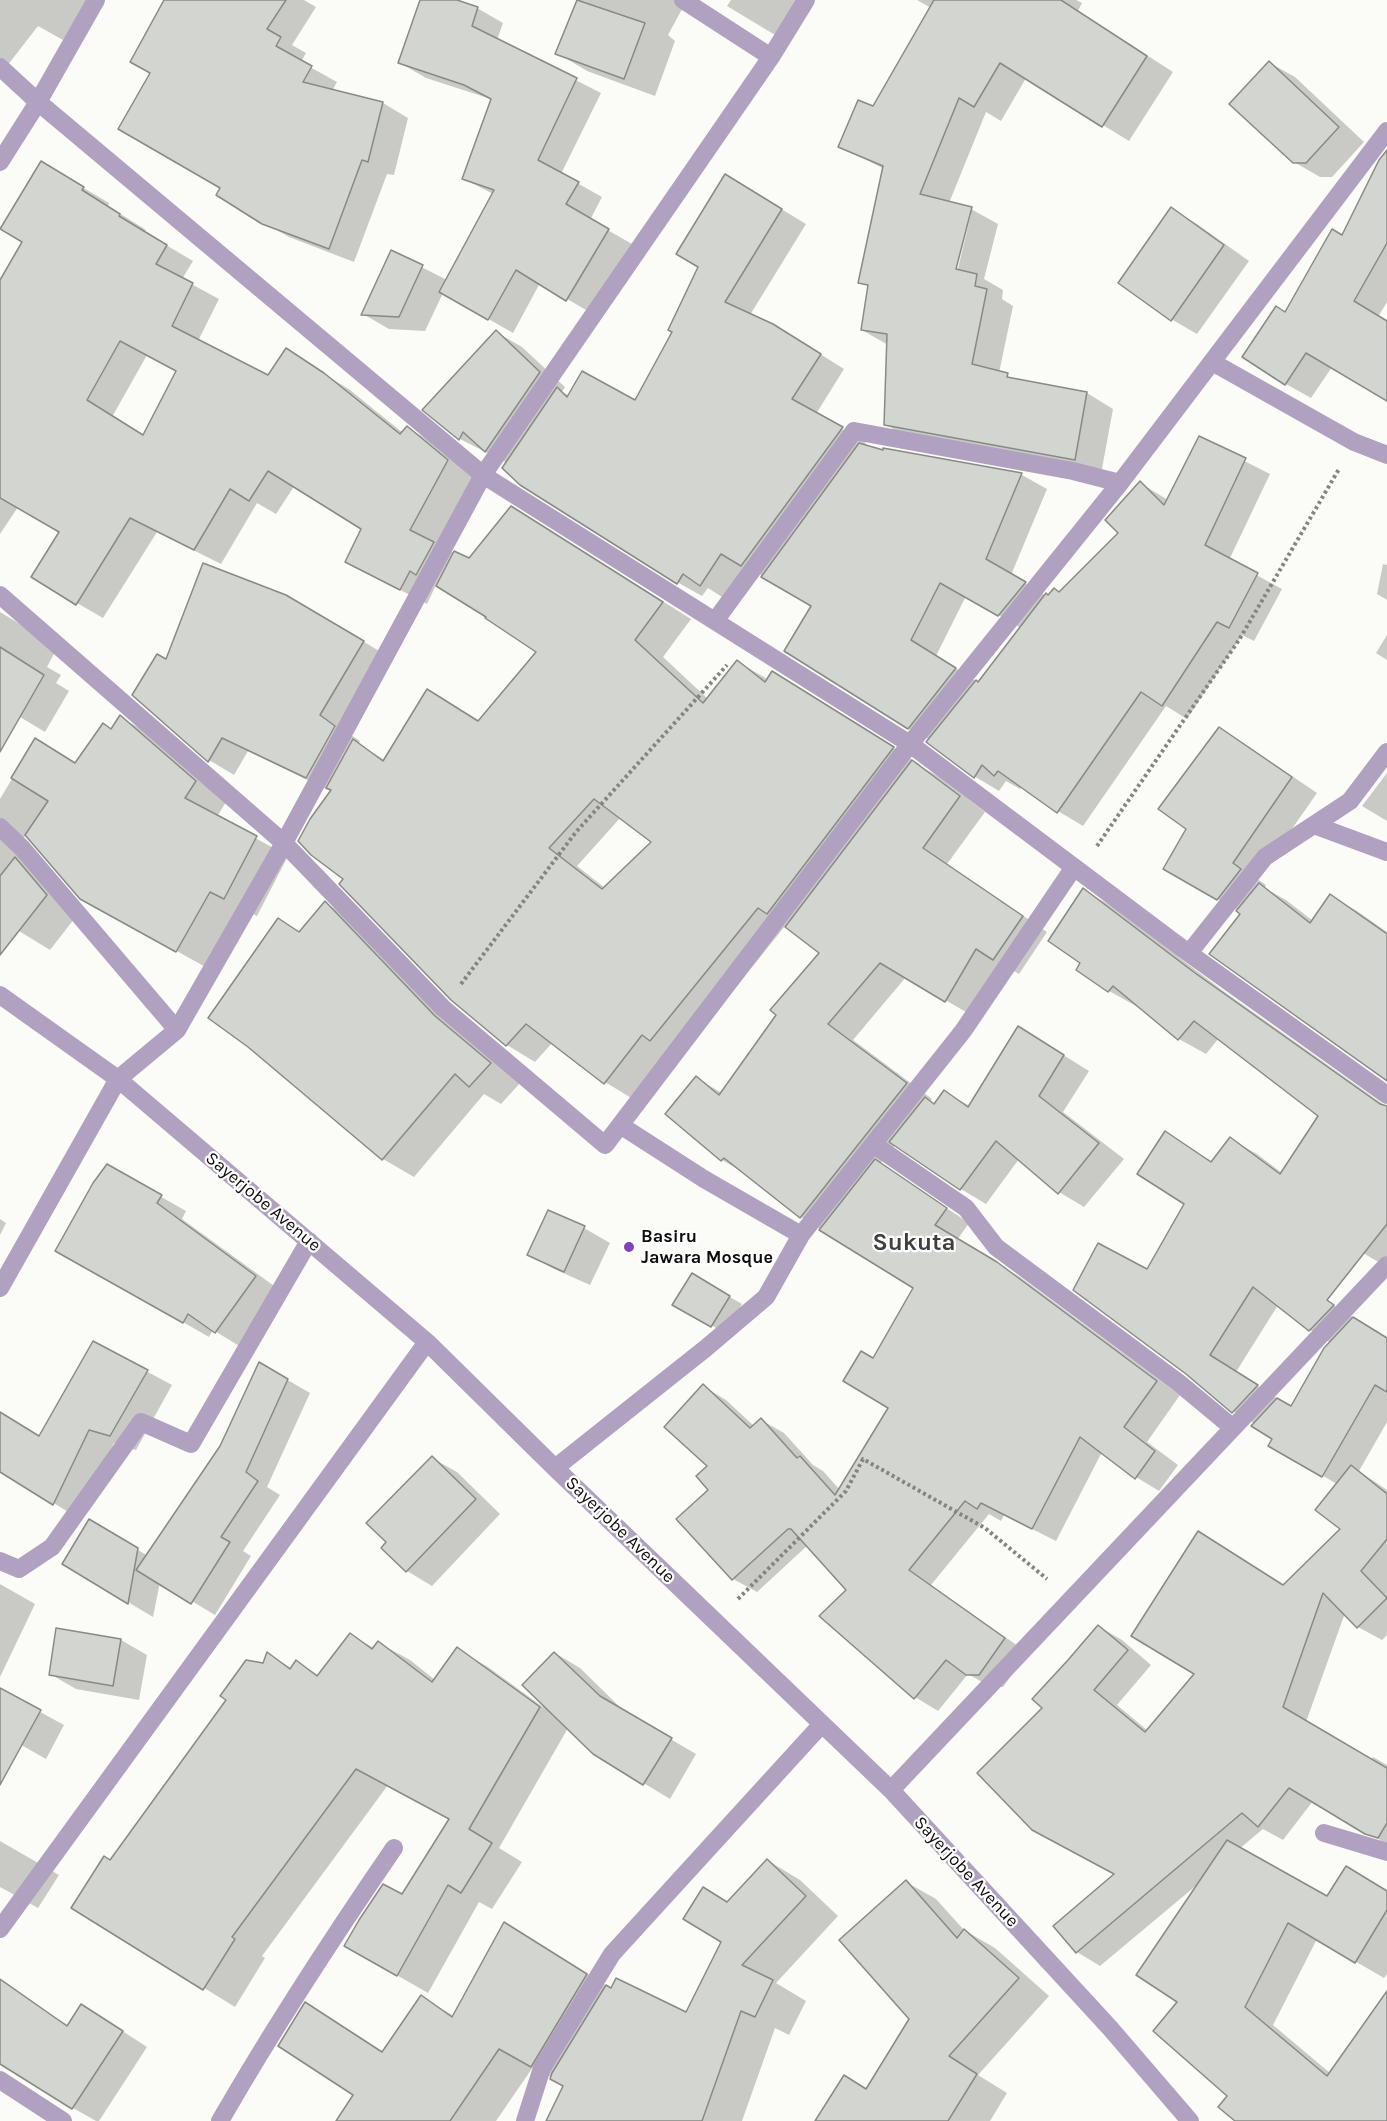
<!DOCTYPE html>
<html>
<head>
<meta charset="utf-8">
<style>
	body { margin:0 }
	canvas { display:block; background:#fbfcf8 }
</style>
</head>
<body>
<canvas width="1387" height="2121"></canvas>
<script>
const context = document.querySelector('canvas').getContext('2d');
context.lineJoin = 'round';
function paint(path, color) {
  context.fillStyle = color;
  context.fill(path, 'evenodd');
}
function strokePath(path, color, width, dash) {
  context.strokeStyle = color;
  context.lineWidth = width;
  context.lineCap = dash ? 'butt' : 'round';
  context.setLineDash(dash || []);
  context.stroke(path);
}
function drawText(font, color, halo, rows, align = 'center') {
  context.font = font + ' Karla,sans-serif';
  context.lineWidth = 4.5;
  context.setLineDash([]);
  context.textBaseline = 'middle';
  context.strokeStyle = halo;
  context.fillStyle = color;
  for (const [text, x, y, turn = 0] of rows) {
    context.save();
    context.translate(x, y);
    context.rotate((+turn || 0) * Math.PI / 180);
    context.textAlign = isNaN(turn) ? turn : align;
    if (halo) context.strokeText(text, 0, 0);
    context.fillText(text, 0, 0);
    context.restore();
  }
}
const shadow = new Path2D(`
	M 0,0 L 91,0 L 63,40 L 38,26 L 0,75 Z
	M 165,0 L 304,0 L 316,7 L 292,45 L 306,53 L 301,62 L 337,82 L 332,91 L 383,103 L 408,118 L 394,175 L 387,174 L 354,262 L 289,237 L 263,222 L 222,187 L 152,73 Z
	M 421,0 L 452,0 L 477,8 L 503,23 L 497,40 L 601,93 L 561,174 L 602,197 L 590,220 L 632,244 L 591,313 L 540,283 L 513,333 L 443,293 L 425,331 L 389,329 L 363,314 L 392,252 L 447,280 L 493,194 L 464,179 L 503,105 L 491,99 L 426,78 L 400,63 Z
	M 579,0 L 687,0 L 668,35 L 675,41 L 655,96 L 587,71 L 557,53 Z
	M 731,0 L 803,0 L 780,38 L 727,6 Z
	M 917,0 L 1076,0 L 1082,3 L 1078,11 L 1173,72 L 1129,141 L 1026,78 L 1001,121 L 986,112 L 949,203 L 971,209 L 998,224 L 984,279 L 1003,290 L 1002,299 L 1013,306 L 999,373 L 1017,380 L 1087,393 L 1113,409 L 1101,474 L 912,440 L 885,424 L 888,345 L 862,330 L 869,287 L 860,282 L 884,169 L 840,146 L 874,108 L 931,8 ZM 968,214 L 971,214 L 956,277 L 953,276 Z
	M 1270,63 L 1295,77 L 1364,142 L 1332,177 L 1320,177 L 1294,162 Z
	M 1387,152 L 1387,302 L 1378,317 L 1387,322 L 1387,399 L 1332,367 L 1311,398 L 1286,384 L 1286,313 L 1343,237 Z
	M 41,163 L 109,203 L 108,206 L 146,230 L 144,232 L 193,261 L 182,279 L 219,299 L 198,341 L 268,377 L 286,350 L 350,390 L 403,433 L 408,428 L 434,443 L 473,476 L 436,544 L 469,560 L 541,525 L 691,619 L 663,657 L 708,699 L 738,662 L 769,680 L 773,673 L 921,765 L 920,766 L 938,776 L 985,812 L 947,864 L 1047,932 L 1019,974 L 1002,964 L 971,1015 L 906,977 L 853,1040 L 932,1099 L 930,1102 L 935,1104 L 944,1092 L 970,1106 L 1044,1043 L 1089,1071 L 1063,1112 L 1124,1159 L 1084,1207 L 1059,1192 L 1019,1159 L 986,1204 L 961,1189 L 896,1144 L 880,1164 L 969,1223 L 957,1240 L 1020,1277 L 1180,1395 L 1147,1442 L 1178,1465 L 1159,1491 L 1136,1477 L 1102,1452 L 1056,1541 L 1004,1515 L 1001,1521 L 989,1514 L 931,1585 L 1028,1653 L 1003,1687 L 991,1687 L 968,1674 L 938,1711 L 915,1697 L 848,1590 L 808,1545 L 757,1592 L 733,1579 L 710,1490 L 703,1386 L 726,1400 L 754,1426 L 761,1420 L 784,1433 L 813,1465 L 823,1471 L 840,1490 L 890,1408 L 873,1360 L 915,1287 L 801,1217 L 746,1174 L 722,1160 L 696,1078 L 722,1093 L 821,952 L 785,926 L 680,1057 L 633,1099 L 605,1082 L 553,1042 L 535,1062 L 507,1045 L 346,879 L 332,792 L 248,751 L 234,775 L 209,760 L 166,661 L 313,611 L 389,657 L 345,731 L 360,741 L 358,744 L 385,760 L 479,722 L 538,652 L 488,616 L 436,585 L 427,604 L 347,562 L 363,528 L 295,485 L 276,514 L 257,503 L 221,564 L 157,532 L 103,618 L 77,603 L 61,531 L 18,507 L 0,534 L 0,283 L 24,242 ZM 147,355 L 178,371 L 144,436 L 112,417 ZM 621,817 L 653,841 L 605,888 L 577,866 Z
	M 750,190 L 806,224 L 750,315 L 798,340 L 844,369 L 816,414 L 866,443 L 864,446 L 884,452 L 884,450 L 1022,475 L 1047,489 L 1011,575 L 1048,597 L 1060,593 L 1120,533 L 1107,520 L 1140,483 L 1168,500 L 1199,438 L 1270,474 L 1229,560 L 1282,589 L 1254,641 L 1242,635 L 1187,719 L 1166,706 L 1083,826 L 1058,811 L 1022,786 L 1020,789 L 1006,781 L 999,791 L 974,776 L 930,740 L 908,728 L 813,606 L 747,567 L 725,599 L 708,588 L 702,596 L 677,582 L 507,463 L 460,439 L 496,332 L 522,347 L 565,387 L 562,392 L 570,396 L 635,402 ZM 966,596 L 1021,628 L 979,683 L 936,656 Z
	M 1172,209 L 1197,224 L 1249,261 L 1197,334 L 1171,319 Z
	M 1383,564 L 1387,565 L 1387,600 L 1377,594 Z
	M 0,612 L 30,630 L 55,652 L 47,667 L 61,675 L 56,683 L 69,691 L 45,732 L 0,705 Z
	M 1387,635 L 1387,660 L 1376,653 Z
	M 120,717 L 152,735 L 227,800 L 217,817 L 288,856 L 257,916 L 243,909 L 209,969 L 114,916 L 27,835 L 23,838 L 78,914 L 50,950 L 19,931 L 0,917 L 0,799 L 35,740 L 76,764 L 112,730 Z
	M 1219,729 L 1245,744 L 1317,793 L 1257,879 L 1266,885 L 1264,888 L 1286,900 L 1313,921 L 1331,896 L 1357,911 L 1387,932 L 1387,1079 L 1242,913 L 1165,868 L 1188,828 Z
	M 1387,773 L 1387,821 L 1362,806 Z
	M 1083,890 L 1110,905 L 1222,990 L 1387,1107 L 1387,1267 L 1332,1235 L 1302,1285 L 1387,1339 L 1387,1422 L 1359,1471 L 1387,1490 L 1387,1635 L 1382,1640 L 1358,1627 L 1345,1613 L 1306,1722 L 1371,1760 L 1373,1757 L 1387,1765 L 1387,1844 L 1313,1801 L 1283,1840 L 1263,1829 L 1239,1849 L 1328,1898 L 1387,1892 L 1387,1974 L 1384,1978 L 1317,1939 L 1273,2025 L 1330,2073 L 1387,2029 L 1387,2121 L 1237,2121 L 1229,2096 L 1179,2002 L 1198,1884 L 1100,1966 L 1077,1952 L 1116,1874 L 1044,1708 L 1098,1626 L 1122,1640 L 1151,1665 L 1117,1705 L 1148,1731 L 1284,1586 L 1342,1529 L 1337,1484 L 1270,1445 L 1274,1439 L 1255,1424 L 1233,1411 L 1148,1271 L 1186,1204 L 1165,1133 L 1213,1162 L 1230,1139 L 1257,1154 L 1282,1173 L 1320,1116 L 1219,1038 L 1206,1054 L 1179,1039 L 1137,1004 L 1136,1006 L 1109,991 L 1078,969 L 1082,963 ZM 1278,1305 L 1310,1330 L 1331,1343 L 1292,1408 L 1236,1372 Z
	M 325,903 L 356,921 L 521,1082 L 501,1104 L 484,1094 L 414,1177 L 383,1159 L 249,1045 L 279,920 L 300,932 Z
	M 107,1166 L 186,1211 L 182,1219 L 281,1291 L 241,1347 L 213,1330 L 209,1337 L 57,1250 Z
	M 548,1212 L 584,1228 L 610,1243 L 590,1285 L 554,1269 L 529,1254 Z
	M 0,1219 L 6,1223 L 0,1235 Z
	M 692,1275 L 742,1304 L 725,1333 L 674,1304 Z
	M 94,1343 L 172,1385 L 136,1450 L 114,1443 L 78,1518 L 0,1470 L 0,1413 L 40,1437 Z
	M 260,1364 L 310,1393 L 267,1487 L 280,1495 L 243,1551 L 251,1556 L 215,1615 L 160,1582 L 153,1617 L 64,1564 L 115,1536 L 148,1556 L 221,1447 Z
	M 432,1458 L 457,1472 L 500,1514 L 432,1586 L 407,1571 Z
	M 0,1584 L 35,1604 L 0,1677 Z
	M 58,1629 L 121,1640 L 147,1655 L 139,1700 L 76,1689 L 50,1674 Z
	M 351,1635 L 374,1648 L 379,1643 L 410,1660 L 435,1680 L 457,1649 L 488,1667 L 543,1707 L 555,1653 L 580,1668 L 626,1713 L 696,1754 L 670,1799 L 594,1753 L 568,1728 L 499,1848 L 522,1862 L 492,1909 L 479,1902 L 428,1993 L 346,1946 L 403,1896 L 451,1820 L 388,1785 L 262,1956 L 265,1958 L 235,2007 L 73,1907 L 264,1665 L 268,1654 L 293,1669 L 297,1662 L 320,1676 Z
	M 0,1690 L 64,1725 L 46,1759 L 0,1733 Z
	M 0,1841 L 59,1875 L 38,1908 L 0,1887 Z
	M 767,1860 L 800,1880 L 838,1916 L 776,1983 L 806,2001 L 789,2035 L 775,2028 L 742,2121 L 548,2121 L 565,2085 L 533,2067 L 496,2121 L 338,2121 L 355,2095 L 306,2004 L 384,2053 L 422,1997 L 454,2016 L 538,1944 L 612,1989 L 687,2014 L 723,1942 L 728,1903 Z
	M 906,1882 L 936,1899 L 964,1930 L 995,1948 L 1049,1996 L 978,2075 L 1007,2093 L 990,2121 L 816,2121 L 867,2090 L 911,2019 Z
	M 10,1988 L 69,2026 L 107,2021 L 147,2047 L 99,2121 L 96,2121 L 73,2108 L 0,2061 L 0,2002 Z`);
const building = new Path2D(`
	M 164,0 L 286,0 L 267,29 L 281,37 L 276,46 L 312,66 L 303,82 L 383,102 L 368,162 L 362,160 L 329,249 L 262,224 L 216,195 L 220,188 L 118,129 L 150,73 L 130,62 Z
	M 420,0 L 457,0 L 478,7 L 472,26 L 577,78 L 538,160 L 579,182 L 566,204 L 609,229 L 566,301 L 516,270 L 488,320 L 439,292 L 494,190 L 462,179 L 491,99 L 464,85 L 398,63 Z
	M 577,0 L 645,23 L 624,79 L 555,54 Z
	M 934,0 L 1061,0 L 1147,56 L 1102,127 L 1000,63 L 974,107 L 959,98 L 920,194 L 972,207 L 956,269 L 977,274 L 975,286 L 987,289 L 972,364 L 1008,373 L 1007,377 L 1087,392 L 1075,460 L 884,425 L 887,334 L 861,330 L 868,285 L 858,283 L 883,166 L 838,147 L 858,100 L 873,106 Z
	M 1269,61 L 1339,127 L 1306,163 L 1293,163 L 1229,104 Z
	M 1387,150 L 1387,243 L 1354,301 L 1387,321 L 1387,401 L 1306,353 L 1285,385 L 1242,357 L 1276,306 L 1285,312 L 1332,229 L 1342,235 L 1379,160 Z
	M 41,161 L 84,187 L 82,190 L 120,214 L 119,216 L 167,245 L 156,264 L 193,283 L 172,326 L 268,375 L 286,348 L 324,373 L 400,434 L 407,426 L 448,460 L 410,530 L 434,542 L 416,575 L 410,571 L 400,590 L 345,562 L 361,529 L 268,471 L 249,501 L 230,489 L 194,550 L 130,518 L 76,605 L 31,577 L 59,532 L 0,498 L 0,280 L 22,242 L 0,229 ZM 120,341 L 176,371 L 143,435 L 87,400 Z
	M 725,174 L 782,209 L 725,302 L 773,324 L 821,354 L 792,399 L 843,427 L 741,566 L 721,554 L 700,586 L 683,574 L 677,584 L 520,485 L 502,468 L 557,387 L 567,397 L 582,371 L 635,400 L 672,332 L 668,330 L 698,267 L 676,254 Z
	M 1171,207 L 1224,245 L 1171,321 L 1118,283 Z
	M 391,250 L 423,265 L 399,317 L 361,315 Z
	M 496,330 L 540,372 L 485,452 L 463,432 L 459,440 L 422,410 Z
	M 1199,436 L 1246,458 L 1205,545 L 1258,573 L 1229,628 L 1217,622 L 1162,706 L 1141,692 L 1057,813 L 998,771 L 994,776 L 982,765 L 974,778 L 926,742 L 976,680 L 978,682 L 1046,593 L 1048,595 L 1054,588 L 1059,592 L 1118,533 L 1105,520 L 1140,481 L 1164,505 Z
	M 859,443 L 883,450 L 883,448 L 1022,473 L 986,559 L 1026,582 L 998,616 L 940,583 L 911,640 L 956,668 L 908,729 L 784,651 L 811,606 L 761,577 Z
	M 511,506 L 663,602 L 635,640 L 703,703 L 737,660 L 765,682 L 772,671 L 894,747 L 767,914 L 758,908 L 650,1041 L 642,1035 L 604,1084 L 526,1024 L 506,1046 L 451,1000 L 339,884 L 343,879 L 311,855 L 298,841 L 310,819 L 331,790 L 326,788 L 353,739 L 383,761 L 427,689 L 478,721 L 536,652 L 485,618 L 486,617 L 436,586 L 454,551 L 469,558 ZM 594,799 L 651,842 L 602,889 L 549,848 Z
	M 203,563 L 286,595 L 364,641 L 320,715 L 335,726 L 306,778 L 222,738 L 208,762 L 132,695 L 157,654 L 166,659 Z
	M 0,647 L 44,675 L 0,752 Z
	M 120,715 L 196,781 L 185,798 L 257,836 L 224,899 L 210,892 L 176,952 L 80,899 L 25,835 L 48,801 L 11,778 L 35,738 L 75,763 L 103,723 L 111,729 Z
	M 1219,727 L 1292,777 L 1233,863 L 1241,869 L 1217,900 L 1163,869 L 1186,829 L 1158,809 Z
	M 912,760 L 960,796 L 923,848 L 1023,916 L 993,960 L 976,949 L 945,1002 L 880,963 L 828,1024 L 907,1083 L 800,1218 L 724,1158 L 721,1161 L 665,1114 L 696,1076 L 719,1095 L 776,1015 L 770,1010 L 819,953 L 785,927 Z
	M 15,857 L 47,895 L 0,955 L 0,876 Z
	M 1259,883 L 1310,923 L 1330,894 L 1387,934 L 1387,1081 L 1209,954 L 1240,914 L 1236,911 Z
	M 1083,888 L 1195,973 L 1380,1104 L 1387,1106 L 1387,1224 L 1327,1300 L 1334,1305 L 1309,1331 L 1253,1287 L 1210,1355 L 1258,1385 L 1232,1413 L 1186,1374 L 1073,1290 L 1098,1243 L 1147,1269 L 1184,1204 L 1137,1174 L 1165,1131 L 1211,1162 L 1230,1137 L 1280,1174 L 1318,1116 L 1194,1021 L 1178,1040 L 1113,986 L 1108,992 L 1076,970 L 1080,963 L 1048,941 Z
	M 325,901 L 435,1016 L 491,1063 L 469,1087 L 455,1074 L 382,1160 L 248,1047 L 208,1018 L 278,918 L 299,932 Z
	M 1018,1026 L 1064,1055 L 1039,1096 L 1099,1143 L 1058,1194 L 996,1141 L 960,1190 L 889,1142 L 925,1097 L 934,1104 L 944,1090 L 968,1107 Z
	M 875,1159 L 947,1208 L 935,1225 L 997,1262 L 1157,1381 L 1124,1427 L 1155,1451 L 1135,1479 L 1080,1437 L 1032,1529 L 981,1503 L 977,1509 L 965,1501 L 909,1570 L 1005,1638 L 979,1675 L 966,1675 L 946,1660 L 914,1699 L 819,1616 L 846,1590 L 791,1529 L 788,1529 L 732,1580 L 676,1519 L 708,1490 L 696,1476 L 707,1466 L 664,1427 L 703,1384 L 750,1428 L 761,1418 L 797,1458 L 800,1456 L 835,1495 L 888,1408 L 843,1381 L 861,1351 L 873,1358 L 913,1288 L 819,1230 Z
	M 107,1164 L 162,1195 L 157,1203 L 256,1276 L 215,1333 L 188,1314 L 183,1323 L 55,1251 L 93,1183 Z
	M 548,1210 L 585,1226 L 564,1272 L 527,1255 Z
	M 692,1273 L 730,1296 L 711,1327 L 672,1305 Z
	M 1353,1317 L 1387,1338 L 1387,1392 L 1375,1385 L 1322,1477 L 1268,1446 L 1272,1439 L 1251,1426 L 1277,1398 L 1291,1406 L 1324,1348 Z
	M 93,1341 L 148,1370 L 110,1436 L 89,1430 L 53,1505 L 0,1472 L 0,1412 L 39,1436 Z
	M 259,1362 L 288,1379 L 246,1472 L 258,1481 L 221,1537 L 230,1542 L 191,1604 L 136,1570 L 220,1446 Z
	M 432,1456 L 476,1499 L 406,1572 L 381,1548 L 386,1542 L 366,1523 Z
	M 1351,1465 L 1387,1494 L 1387,1539 L 1361,1571 L 1387,1598 L 1357,1628 L 1323,1593 L 1283,1707 L 1387,1768 L 1387,1823 L 1378,1838 L 1365,1834 L 1289,1788 L 1258,1827 L 1242,1813 L 1076,1953 L 1053,1926 L 1114,1874 L 1032,1830 L 977,1773 L 1042,1708 L 1032,1699 L 1068,1660 L 1098,1625 L 1128,1650 L 1094,1690 L 1145,1732 L 1194,1674 L 1131,1636 L 1198,1531 L 1283,1585 L 1340,1529 L 1315,1510 Z
	M 89,1519 L 138,1548 L 128,1604 L 62,1564 Z
	M 56,1628 L 121,1639 L 113,1686 L 49,1675 Z
	M 350,1633 L 372,1649 L 378,1641 L 432,1682 L 457,1647 L 540,1707 L 469,1829 L 492,1843 L 461,1893 L 448,1885 L 397,1976 L 344,1946 L 359,1920 L 383,1884 L 402,1894 L 449,1819 L 356,1769 L 232,1937 L 235,1939 L 203,1990 L 71,1908 L 104,1856 L 110,1860 L 226,1700 L 220,1696 L 246,1660 L 263,1663 L 267,1652 L 290,1669 L 296,1660 L 317,1676 Z
	M 554,1652 L 600,1696 L 672,1738 L 643,1785 L 593,1754 L 522,1685 Z
	M 0,1688 L 41,1710 L 0,1785 Z
	M 1227,1840 L 1327,1896 L 1346,1866 L 1387,1891 L 1387,1910 L 1355,1963 L 1288,1923 L 1245,2007 L 1327,2076 L 1387,1991 L 1387,2121 L 1235,2121 L 1218,2107 L 1227,2096 L 1153,2031 L 1177,2002 L 1136,1975 Z
	M 767,1859 L 806,1896 L 742,1965 L 773,1980 L 755,2017 L 741,2011 L 702,2121 L 546,2121 L 563,2086 L 550,2079 L 552,2073 L 606,1985 L 611,1988 L 616,1978 L 686,2012 L 721,1942 L 683,1919 L 703,1887 L 727,1902 Z
	M 906,1880 L 957,1938 L 964,1929 L 1019,1978 L 949,2056 L 977,2074 L 948,2121 L 815,2121 L 844,2075 L 866,2089 L 909,2019 L 839,1940 Z
	M 504,1922 L 587,1974 L 531,2067 L 499,2049 L 450,2121 L 336,2121 L 353,2095 L 278,2046 L 305,2002 L 382,2052 L 421,1995 L 452,2017 Z
	M 0,1979 L 67,2026 L 81,2004 L 123,2031 L 72,2109 L 0,2064 Z`);
const path = new Path2D(`
	M 1097,846 L 1239,640 L 1339,469
	M 461,984 L 576,832 L 727,665
	M 738,1599 L 846,1491 L 863,1459 L 985,1528 L 1047,1579`);
const minor = new Path2D(`
	M 683,0 L 771,57
	M 0,67 L 38,102 L 483,475 L 910,744 L 1183,949 L 1387,1095
	M 0,162 L 38,102 L 96,0
	M 1212,362 L 1354,442 L 1387,455
	M 0,595 L 284,843 L 443,1008 L 605,1145 L 910,744 L 1120,483 L 1387,131
	M 715,621 L 854,431 L 1073,471 L 1120,483
	M 1314,825 L 1387,852
	M 0,827 L 22,848 L 177,1030
	M 1189,953 L 1265,857 L 1350,801 L 1387,752
	M 0,995 L 118,1079 L 427,1342 L 555,1468 L 891,1790 L 1110,2028 L 1190,2121
	M 620,1125 L 704,1179 L 801,1235
	M 873,1144 L 966,1208 L 996,1247 L 1179,1383 L 1232,1427
	M 0,1288 L 118,1079 L 177,1030 L 284,843 L 483,475 L 771,57 L 806,0
	M 555,1468 L 706,1348 L 766,1297 L 801,1235 L 963,1031 L 1074,867
	M 0,1561 L 19,1569 L 52,1547 L 141,1422 L 191,1444 L 309,1241
	M 891,1790 L 1387,1265
	M 1324,1833 L 1387,1852
	M 0,1929 L 427,1342
	M 0,2080 L 63,2121
	M 220,2121 C 274,2027 333,1937 394,1848
	M 525,2121 L 542,2068 L 612,1954 L 822,1724`);
const markers = [
	[629,1247,6,"#8343b8"]
];
const streetNames = [
	["Sayerjobe Avenue",263,1202,40],
	["Sayerjobe Avenue",620,1530,44],
	["Sayerjobe Avenue",966,1872,47]
];
const poiNames = [
	["Basiru",641,1237],
	["Jawara Mosque",641,1258]
];
const districtNames = [
	["Sukuta",914,1243]
];
paint(shadow, '#0003');
paint(building, '#d3d5d0');
strokePath(building, '#888a86', 1.5);
strokePath(path, '#848582', 4, [3, 3]);
strokePath(minor, '#b0a1c1', 18);
for (const [x, y, r, color] of markers) {
  const dot = new Path2D();
  dot.arc(x, y, r, 0, 2 * Math.PI);
  context.fillStyle = color;
  context.fill(dot);
  strokePath(dot, '#fff', 2);
}
drawText('18px', '#0d0e0c', '#fff', streetNames);
drawText('bold 18px', '#0d0e0c', '#fff', poiNames, 'left');
drawText('bold 24px', '#3f403d', '#fff', districtNames);
</script>
</body>
</html>
